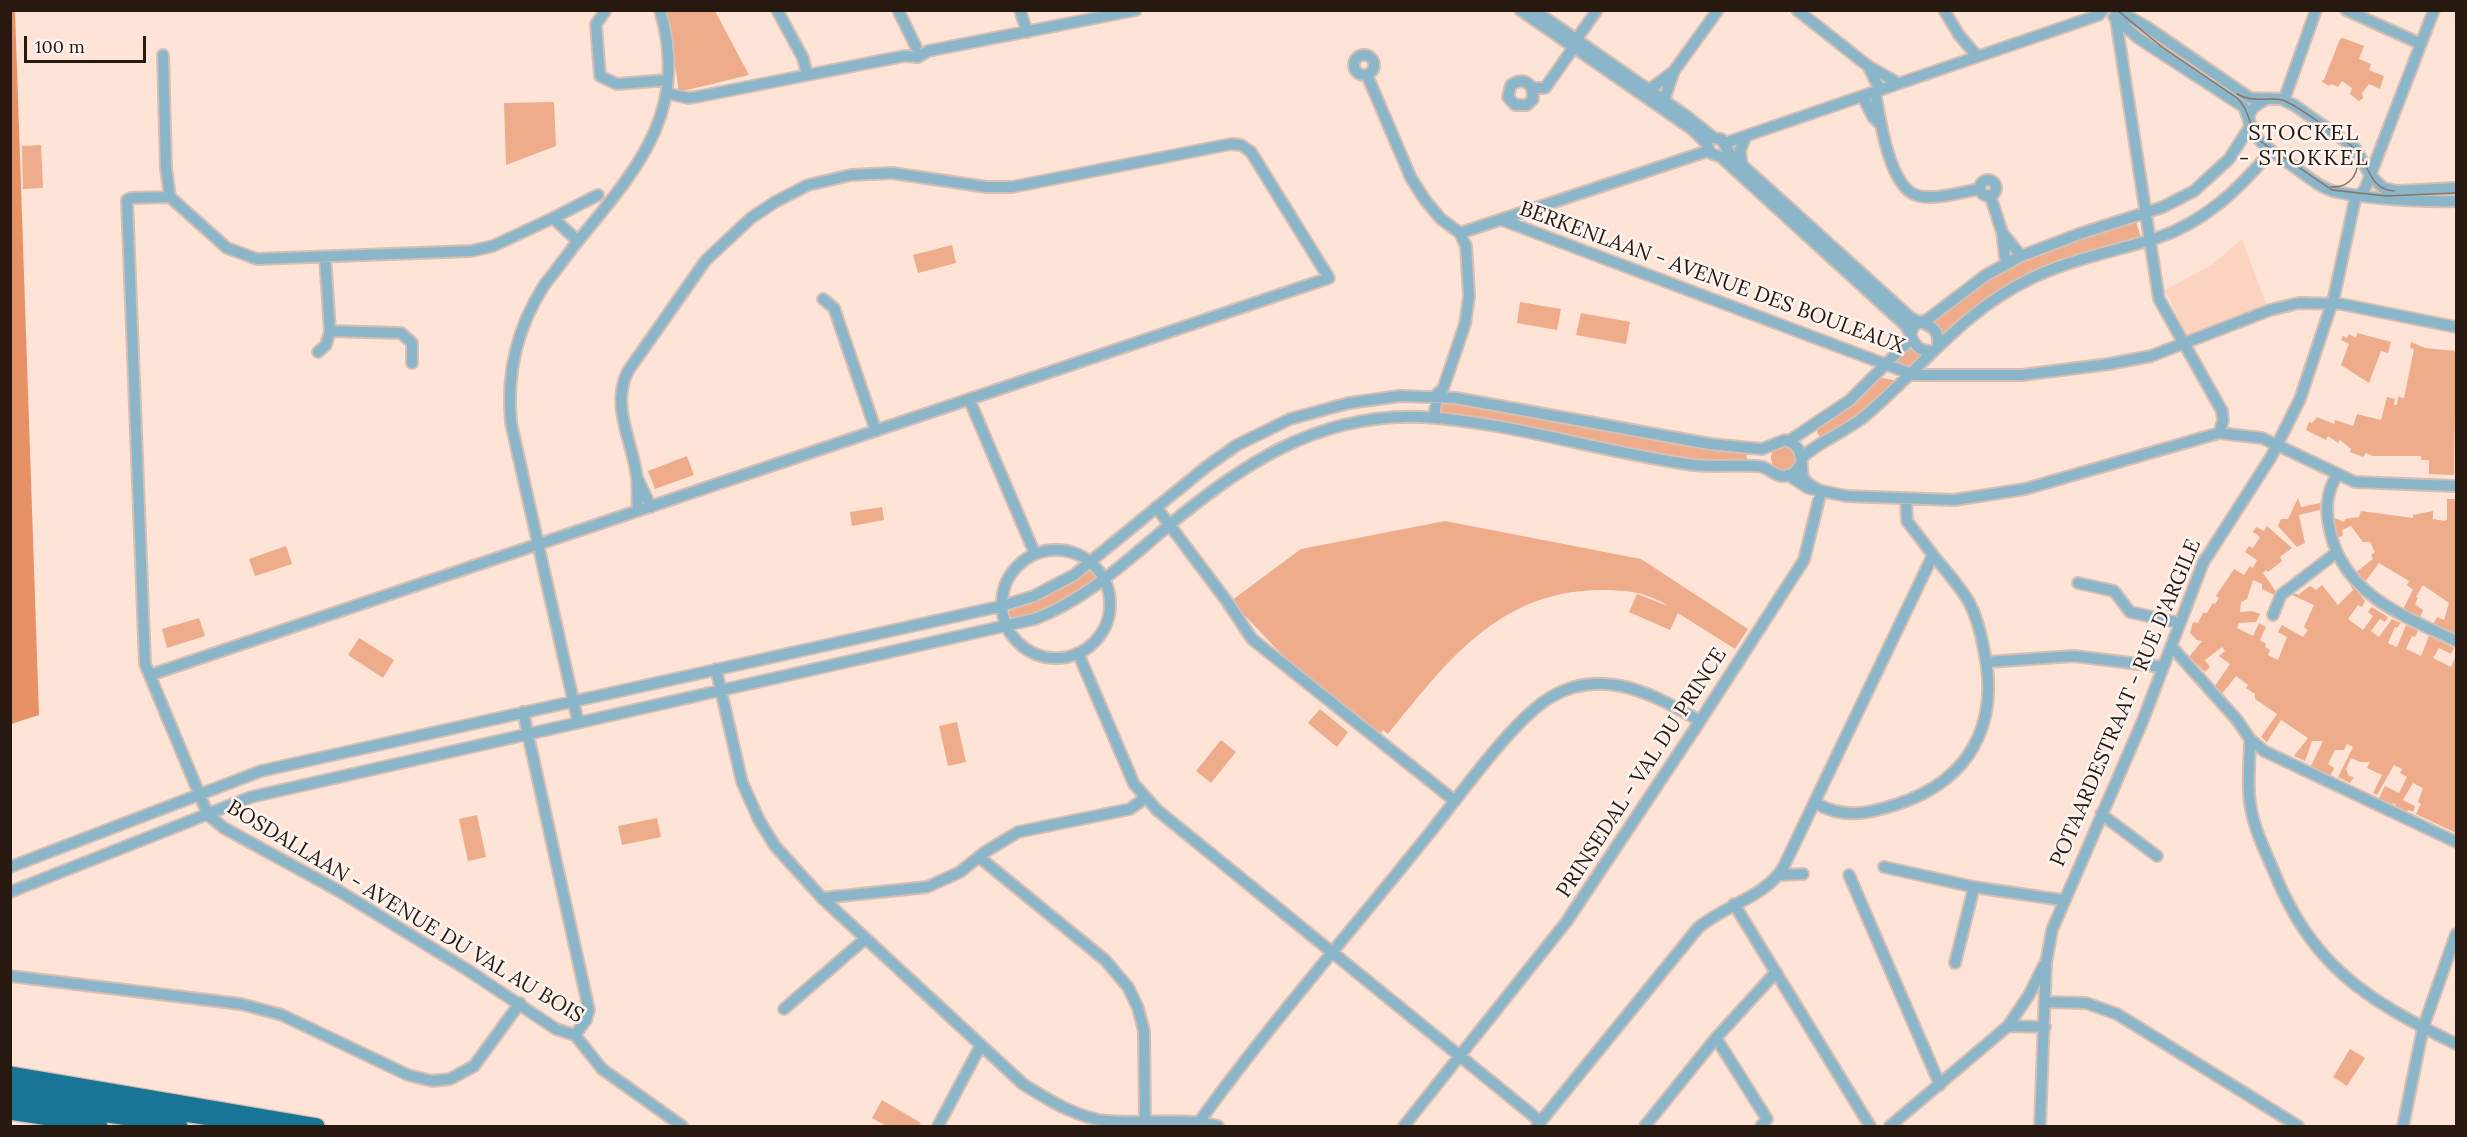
<!DOCTYPE html>
<html>
<head>
<meta charset="utf-8">
<style>
	body { margin:0 }
	#map { position:relative; width:2467px; height:1137px; overflow:hidden; background:#fee4d7; font-family:Lora,serif }
	canvas { display:block }
	.frame { position:absolute; inset:0; border:12px solid #271810; pointer-events:none }
	.scale { position:absolute; left:24px; top:36px; width:122px; height:27px; box-sizing:border-box; border:3px solid #271810; border-top:0; padding-left:8px; font-size:18px; line-height:21px; white-space:nowrap; color:#271810; -webkit-text-stroke:4px #fef5f1; paint-order:stroke }
</style>
</head>
<body>
<div id="map">
<canvas width="2467" height="1137"></canvas>
<div class="frame"></div>
<div class="scale">100 m</div>
</div>
<script>
const context = document.querySelector('canvas').getContext('2d');
context.lineJoin = 'round';
function paint(path, color) {
  context.fillStyle = color;
  context.fill(path, 'evenodd');
}
function strokePath(path, color, width, dash) {
  context.strokeStyle = color;
  context.lineWidth = width;
  context.lineCap = dash ? 'butt' : 'round';
  context.setLineDash(dash || []);
  context.stroke(path);
}
function drawText(font, color, halo, rows, align = 'center') {
  context.font = font + ' Lora,serif';
  context.lineWidth = 5;
  context.setLineDash([]);
  context.textBaseline = 'middle';
  context.strokeStyle = halo;
  context.fillStyle = color;
  for (const [text, x, y, turn = 0] of rows) {
    context.save();
    context.translate(x, y);
    context.rotate((+turn || 0) * Math.PI / 180);
    context.textAlign = isNaN(turn) ? turn : align;
    if (halo) context.strokeText(text, 0, 0);
    context.fillText(text, 0, 0);
    context.restore();
  }
}
const built = new Path2D(`
	M 2242,239 L 2266,304 L 2189,334 L 2185,332 L 2165,290 L 2213,264 Z`);
const green = new Path2D(`
	M 667,11 L 715,11 L 749,75 L 679,92 Z
	M 2343,38 L 2364,46 L 2359,59 L 2371,64 L 2369,70 L 2384,76 L 2380,89 L 2369,84 L 2362,93 L 2363,98 L 2359,101 L 2350,94 L 2352,88 L 2342,81 L 2338,87 L 2331,84 L 2329,86 L 2321,81 L 2324,80 L 2340,39 Z
	M 554,102 L 556,146 L 506,165 L 504,103 Z
	M 41,145 L 43,188 L 23,189 L 22,146 Z
	M 2135,219 L 2141,237 L 2059,264 L 1945,334 L 1931,321 L 1962,294 L 2022,258 Z
	M 952,245 L 956,263 L 918,273 L 913,255 Z
	M 1520,302 L 1561,309 L 1557,330 L 1517,323 Z
	M 1581,313 L 1630,322 L 1626,344 L 1576,335 Z
	M 2357,333 L 2391,342 L 2388,353 L 2381,351 L 2369,383 L 2341,365 L 2349,344 L 2341,340 L 2343,336 L 2347,338 L 2349,334 L 2356,338 Z
	M 2411,342 L 2425,348 L 2456,351 L 2454,475 L 2429,474 L 2429,460 L 2421,460 L 2421,456 L 2373,456 L 2366,453 L 2363,457 L 2350,452 L 2351,449 L 2340,440 L 2338,443 L 2328,436 L 2326,440 L 2306,430 L 2309,422 L 2312,423 L 2317,417 L 2334,424 L 2335,420 L 2353,426 L 2357,414 L 2381,420 L 2387,397 L 2395,399 L 2394,405 L 2397,405 L 2398,397 L 2404,398 L 2414,349 L 2410,348 Z
	M 1911,345 L 1922,354 L 1908,368 L 1895,363 Z
	M 1878,377 L 1898,381 L 1869,410 L 1822,442 L 1815,427 Z
	M 1440,401 L 1746,450 L 1747,461 L 1697,462 L 1439,415 Z
	M1771 458a12 12 0 1 1 24 0a12 12 0 1 1-24 0Z
	M 687,456 L 694,475 L 655,489 L 648,471 Z
	M 2298,498 L 2301,507 L 2320,503 L 2320,510 L 2299,515 L 2305,543 L 2297,547 L 2278,526 L 2281,519 L 2288,519 Z
	M 2447,499 L 2456,499 L 2455,636 L 2433,625 L 2437,617 L 2444,620 L 2449,603 L 2423,585 L 2416,597 L 2418,598 L 2415,604 L 2423,610 L 2420,617 L 2403,609 L 2413,590 L 2407,585 L 2409,581 L 2379,563 L 2364,583 L 2355,573 L 2373,559 L 2371,555 L 2375,552 L 2370,542 L 2363,542 L 2351,526 L 2342,530 L 2343,535 L 2336,539 L 2332,517 L 2344,522 L 2345,519 L 2359,517 L 2361,511 L 2413,518 L 2413,515 L 2433,511 L 2433,519 L 2445,521 L 2447,519 Z
	M 882,507 L 884,520 L 852,526 L 850,512 Z
	M 1445,521 L 1641,559 L 1748,629 L 1735,649 L 1678,613 L 1670,630 L 1629,612 L 1637,594 L 1668,606 C 1645,591 1625,590 1598,590 C 1497,592 1446,663 1388,734 L 1383,730 L 1379,736 L 1286,659 L 1231,601 L 1301,549 Z
	M 2267,526 L 2292,548 L 2280,557 L 2282,561 L 2268,572 L 2266,570 L 2263,573 L 2277,593 L 2274,595 L 2262,589 L 2262,584 L 2253,580 L 2247,599 L 2241,602 L 2240,612 L 2252,611 L 2260,614 L 2256,622 L 2239,623 L 2237,628 L 2253,636 L 2259,623 L 2266,627 L 2260,640 L 2266,644 L 2265,647 L 2270,650 L 2268,655 L 2278,660 L 2287,637 L 2278,632 L 2282,625 L 2303,637 L 2308,630 L 2304,627 L 2314,605 L 2292,595 L 2293,592 L 2298,595 L 2310,586 L 2316,590 L 2322,585 L 2338,605 L 2353,590 L 2346,577 L 2365,601 L 2362,607 L 2358,605 L 2348,619 L 2363,630 L 2373,616 L 2368,612 L 2372,607 L 2388,617 L 2385,622 L 2380,619 L 2371,631 L 2379,637 L 2392,619 L 2401,623 L 2397,628 L 2395,627 L 2388,643 L 2397,647 L 2406,625 L 2418,631 L 2415,637 L 2412,636 L 2406,649 L 2421,656 L 2429,636 L 2454,648 L 2451,654 L 2439,648 L 2433,658 L 2451,667 L 2456,655 L 2456,833 L 2416,814 L 2421,804 L 2418,802 L 2423,788 L 2413,783 L 2403,800 L 2415,806 L 2413,812 L 2408,810 L 2406,813 L 2395,808 L 2396,805 L 2393,803 L 2391,806 L 2378,800 L 2385,786 L 2399,793 L 2407,777 L 2400,773 L 2402,769 L 2394,765 L 2377,795 L 2373,793 L 2382,775 L 2367,768 L 2370,762 L 2360,762 L 2351,758 L 2346,769 L 2349,776 L 2354,777 L 2350,783 L 2338,777 L 2353,747 L 2347,744 L 2344,750 L 2335,750 L 2328,764 L 2334,768 L 2330,777 L 2310,768 L 2323,741 L 2312,741 L 2305,761 L 2294,756 L 2308,738 L 2281,720 L 2267,742 L 2261,737 L 2277,714 L 2255,699 L 2255,694 L 2246,688 L 2248,685 L 2236,676 L 2222,694 L 2215,686 L 2230,664 L 2219,656 L 2225,651 L 2222,647 L 2205,660 L 2210,667 L 2205,672 L 2189,657 L 2202,641 L 2197,640 L 2190,633 L 2193,622 L 2198,623 L 2203,613 L 2207,613 L 2213,603 L 2215,604 L 2219,598 L 2216,596 L 2234,569 L 2244,575 L 2250,566 L 2253,568 L 2257,560 L 2245,552 L 2249,546 L 2253,548 L 2260,537 L 2253,532 L 2256,527 L 2264,531 Z
	M 286,546 L 292,564 L 255,576 L 249,559 Z
	M 1086,570 L 1094,572 L 1096,579 L 1064,604 L 1014,621 L 1009,619 L 1009,609 Z
	M 199,618 L 205,636 L 167,648 L 162,629 Z
	M 359,638 L 394,660 L 383,678 L 348,655 Z
	M 1320,709 L 1348,732 L 1337,747 L 1308,723 Z
	M 957,722 L 966,762 L 948,766 L 939,726 Z
	M 1221,740 L 1236,752 L 1211,783 L 1196,771 Z
	M 477,815 L 486,857 L 468,861 L 459,819 Z
	M 657,818 L 661,837 L 622,845 L 618,826 Z
	M 2350,1049 L 2365,1058 L 2347,1086 L 2333,1077 Z
	M 882,1100 L 921,1123 L 918,1126 L 886,1126 L 872,1118 Z`);
const forest = new Path2D(`
	M 10,11 L 15,11 L 39,715 L 11,724 Z`);
const minor = new Path2D(`
	M 606,10 L 596,24 L 600,76 L 617,84 L 667,80
	M 777,10 L 803,58 L 807,75
	M 898,10 L 916,47
	M 1020,10 L 1027,32
	M 1520,10 L 1693,130 L 1707,144 L 1710,153 L 1721,157 L 1905,325 C 1913,336 1913,351 1930,351
	M 1534,10 L 1685,115 L 1714,138 L 1721,139 L 1731,155 L 1911,318 C 1924,325 1939,325 1938,343
	M 1797,10 L 1868,66 L 1898,83
	M 1944,10 L 1959,35 L 1977,56
	M 2116,10 L 2147,27 L 2250,98 L 2281,99 L 2294,105 L 2355,148 L 2370,175 L 2383,188 L 2397,191 L 2456,188
	M 2346,10 L 2421,44
	M 2114,17 L 2138,38 L 2244,107 L 2250,123
	M 2116,20 L 2159,299 L 2222,411 L 2223,421 L 2219,433
	M 1576,40 L 1597,10
	M1354 65a10 10 0 1 1 20 0a10 10 0 1 1-20 0Z
	M 163,55 L 166,168 L 170,197
	M 1868,66 L 1880,90
	M 1674,71 L 1718,10
	M 1367,75 L 1411,178 L 1425,200 L 1441,219 L 1460,233 L 1466,246 L 1469,296 L 1465,324 L 1443,389 L 1437,394 L 1434,418
	M 1532,88 L 1533,99 L 1527,105 L 1515,105 L 1508,97 L 1511,85 C 1519,79 1527,80 1532,88 L 1545,88 L 1574,47
	M 1649,90 L 1674,71 L 1664,100
	M 1875,92 C 1880,118 1889,190 1919,196 C 1937,200 1961,192 1980,189
	M 666,93 L 688,98 L 696,97 L 904,56 L 918,57 L 928,51 L 1136,10
	M 1863,97 L 1873,117 L 1880,124
	M 2265,100 C 2222,121 2275,154 2293,166 C 2306,175 2321,189 2337,192 C 2369,199 2423,202 2456,201
	M 2284,100 L 2316,10
	M 1725,143 L 2099,15 L 2103,10
	M 1742,165 L 1740,150 L 1746,136
	M1980 188a8 8 0 1 1 16 0a8 8 0 1 1-16 0Z
	M 1990,195 L 2002,232 L 2006,264
	M 2360,195 L 2365,189 L 2434,10
	M 553,218 L 598,195
	M 1502,220 L 1914,375 L 2022,375 L 2109,364 L 2151,356 L 2270,310 L 2299,303 L 2341,304 L 2456,327
	M 2002,232 L 2021,256
	M 1460,233 L 1708,151
	M 578,241 L 553,218 L 493,246 L 471,251 L 257,259 L 227,248 L 170,197 L 131,198 L 127,200 L 145,664 L 208,815 L 224,828 L 339,891 L 466,969 L 556,1029 L 575,1035 L 602,1069 L 682,1126
	M 325,257 L 330,331 L 401,333 L 412,343 L 412,363
	M 823,299 L 834,308 L 876,431
	M 318,352 L 326,345 L 330,331
	M 969,399 L 1035,554
	M 1789,441 L 1850,400 L 1907,343 L 1914,325 L 1928,319 L 1986,275 L 2021,256 L 2079,234 L 2163,207 L 2194,191 L 2229,159 L 2251,125
	M 1801,459 C 1815,443 1846,432 1865,416 C 1922,368 1962,311 2032,278 C 2072,259 2115,251 2157,238 C 2205,222 2239,189 2271,151
	M 2337,474 C 2326,495 2325,509 2330,531 C 2344,595 2404,616 2456,641
	M 1788,475 L 1808,488 L 1846,496 L 1954,500 L 2025,489 L 2219,433 L 2262,438 L 2355,482 L 2456,486
	M 638,480 L 651,507
	M 1156,507 L 1226,600 L 1252,639 L 1455,801
	M1002 604a54 54 0 1 1 108 0a54 54 0 1 1-108 0Z
	M 2078,583 L 2114,591 L 2130,612 L 2180,623
	M 2273,615 L 2281,595 L 2336,553
	M 2171,646 L 2237,720 L 2250,739 L 2264,751 L 2456,842
	M 1078,653 L 1134,784 L 1157,810 L 1541,1122
	M 1987,662 L 2074,656 L 2163,667
	M 716,669 L 742,782 L 759,820 L 775,846 L 822,898 L 1023,1084 C 1049,1100 1077,1118 1107,1121 C 1145,1124 1182,1117 1218,1126
	M 150,675 L 1329,278 L 1251,152 L 1241,145 L 1231,144 L 1012,187 L 987,187 L 892,173 L 851,175 L 808,185 L 775,202 L 751,218 L 706,260 L 628,371 C 610,406 633,442 637,478 C 638,489 637,500 638,511
	M 523,712 L 589,1010 L 586,1020 L 575,1035
	M 578,722 L 511,423 C 506,372 517,327 545,284 C 560,266 572,247 587,230 C 644,161 688,105 660,10
	M 2250,739 C 2250,760 2247,782 2250,803 C 2253,825 2263,847 2272,867 C 2311,966 2365,999 2456,1044
	M 1815,803 C 1844,819 1867,814 1898,804 C 1970,780 2000,724 1984,650 C 1981,634 1977,617 1969,602 C 1959,585 1945,570 1933,555
	M 2101,814 L 2157,856
	M 979,857 L 1105,960 L 1128,987 L 1138,1008 L 1144,1031 L 1145,1121
	M 10,867 L 261,771 L 1002,606 L 1034,596 L 1074,575 L 1206,467 L 1237,445 L 1290,419 L 1349,403 L 1400,396 L 1456,398 L 1710,444 L 1762,449 L 1785,440 L 1793,443 L 1799,450 C 1807,473 1793,478 1821,491
	M 1884,867 L 1974,887 L 2062,900
	M 1779,875 L 1803,874
	M 1849,875 L 1940,1085
	M 10,892 L 251,797 L 1035,619 C 1084,600 1121,566 1161,532 C 1237,467 1316,413 1421,417 C 1513,422 1602,453 1694,465 C 1715,467 1736,465 1757,466 C 1769,466 1774,478 1786,476 C 1793,475 1797,470 1800,465
	M 822,898 L 927,887 L 960,872 L 985,852 L 1018,832 L 1130,809 L 1145,798
	M 1734,904 L 1870,1126
	M 1955,963 L 1974,887
	M 10,976 L 241,1004 L 282,1015 L 408,1075 L 432,1081 L 450,1079 L 474,1066 L 520,1003
	M 2045,1002 L 2086,1003 L 2117,1014 L 2298,1126
	M 784,1009 L 865,939
	M 2008,1026 L 2045,1027
	M 1716,1038 L 1767,1119 L 1761,1126
	M 1199,1122 C 1271,1023 1352,930 1428,835 C 1458,798 1513,719 1551,697 C 1603,666 1655,695 1700,721
	M 938,1126 L 981,1045
	M 1404,1126 L 1567,921 L 1700,721 L 1804,560 L 1821,491
	M 1537,1126 L 1698,928 C 1723,906 1765,897 1783,868 L 1933,555 L 1907,521 L 1906,500
	M 1645,1126 L 1716,1038 L 1776,972
	M 1890,1126 L 2008,1026 L 2029,995 L 2044,965
	M 2040,1126 L 2046,963 L 2052,930 L 2143,720 L 2203,563 L 2271,457 L 2300,399 L 2334,297 L 2356,195
	M 2403,1126 L 2423,1028 L 2456,934`);
const highway = new Path2D(`
	M 10,1074 L 317,1126
	M 10,1086 L 260,1126
	M 10,1100 L 180,1126
	M 10,1112 L 100,1126`);
const tram = new Path2D(`
	M 2117,10 L 2162,47 L 2237,98 C 2251,111 2248,128 2260,141 L 2332,190 L 2386,196 L 2456,193
	M 2237,94 C 2252,103 2266,97 2282,100 C 2294,103 2345,140 2355,149 C 2370,164 2368,189 2394,191
	M 2331,187 C 2351,188 2361,172 2356,154`);
const streetNames = [
	["BERKENLAAN - AVENUE DES BOULEAUX",1712,278,20],
	["POTAARDESTRAAT - RUE D'ARGILE",2126,703,-67],
	["PRINSEDAL - VAL DU PRINCE",1642,773,-57],
	["BOSDALLAAN - AVENUE DU VAL AU BOIS",405,912,31]
];
const neighbourhoodNames = [
	["STOCKEL",2304,134],
	["- STOKKEL",2304,159]
];
paint(built, '#fcd3bf');
paint(green, '#eeac8b');
paint(forest, '#e69166');
strokePath(minor, '#d7bfb3', 14);
strokePath(highway, '#d7bfb3', 18);
strokePath(minor, '#8bb6c9', 10);
strokePath(highway, '#197595', 15);
strokePath(tram, '#877369', 1.5);
drawText('21px', '#271810', '#fef5f1', streetNames);
context.letterSpacing = '1.5px';
drawText('22px', '#271810', '#fef5f1', neighbourhoodNames);
context.letterSpacing = '0px';
</script>
</body>
</html>
